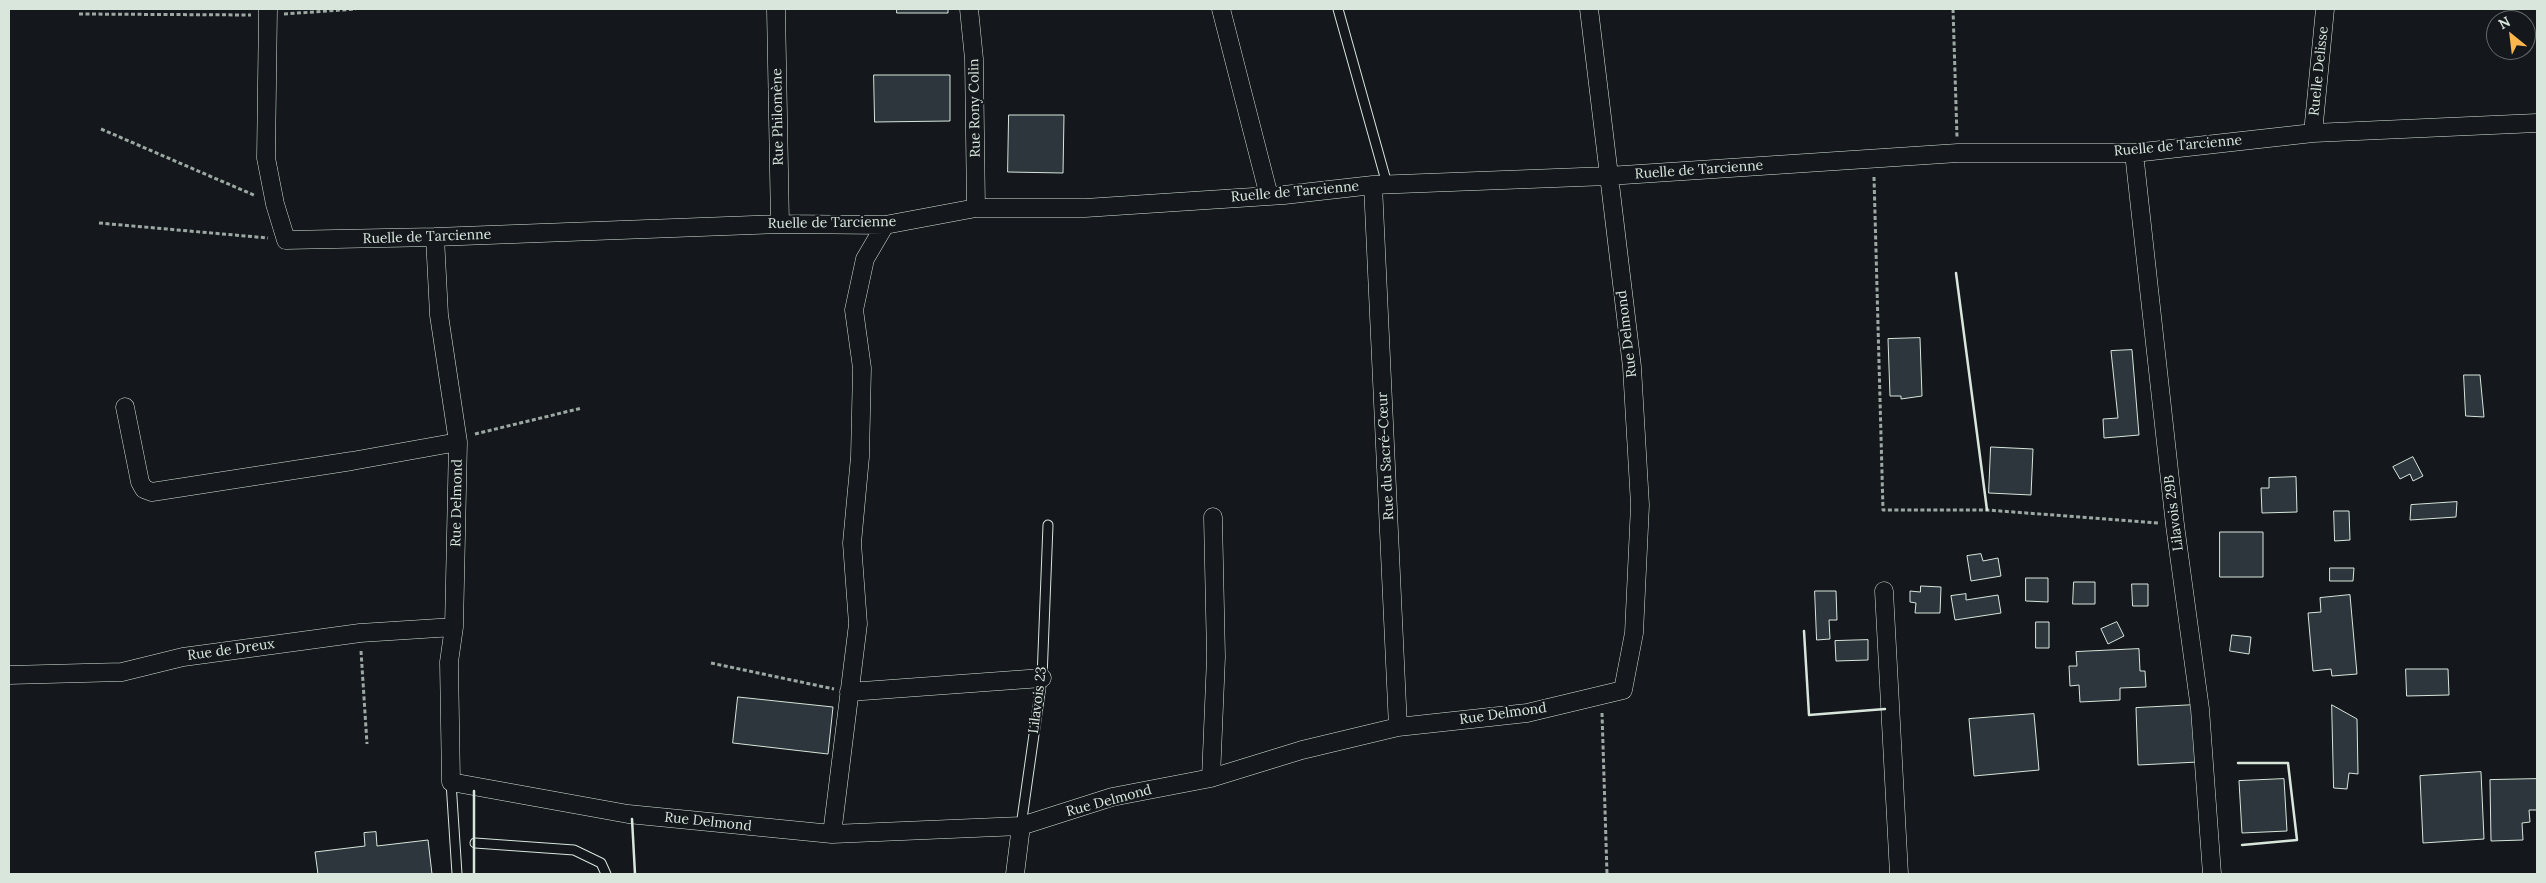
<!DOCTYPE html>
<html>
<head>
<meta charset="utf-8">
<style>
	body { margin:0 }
	#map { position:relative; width:2546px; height:883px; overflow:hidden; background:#14181c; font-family:Lora,serif }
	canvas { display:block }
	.frame { position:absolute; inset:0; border:10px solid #d8e6dc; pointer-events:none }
	.north { position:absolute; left:2486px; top:10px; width:50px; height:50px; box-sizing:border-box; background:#14181c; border:1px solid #626a69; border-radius:50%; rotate:331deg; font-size:14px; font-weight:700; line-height:20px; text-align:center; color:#d8e6dc }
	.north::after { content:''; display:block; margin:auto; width:18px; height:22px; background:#ffb74d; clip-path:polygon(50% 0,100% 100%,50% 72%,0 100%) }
</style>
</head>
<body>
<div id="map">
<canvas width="2546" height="883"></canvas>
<div class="frame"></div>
<div class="north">N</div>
</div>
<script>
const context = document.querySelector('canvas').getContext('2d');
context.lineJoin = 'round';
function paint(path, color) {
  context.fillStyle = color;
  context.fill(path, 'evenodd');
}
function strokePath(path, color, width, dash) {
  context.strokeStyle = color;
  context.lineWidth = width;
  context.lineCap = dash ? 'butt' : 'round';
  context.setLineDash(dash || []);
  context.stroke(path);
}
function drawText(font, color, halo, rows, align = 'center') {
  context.font = font + ' Lora,serif';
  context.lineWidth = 4;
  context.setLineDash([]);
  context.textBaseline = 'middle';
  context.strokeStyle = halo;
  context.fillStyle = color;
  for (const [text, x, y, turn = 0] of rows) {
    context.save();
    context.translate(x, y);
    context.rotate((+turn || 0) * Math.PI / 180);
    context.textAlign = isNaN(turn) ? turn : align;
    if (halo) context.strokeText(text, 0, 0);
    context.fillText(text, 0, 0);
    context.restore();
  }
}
const building = new Path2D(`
	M 897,9 L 948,9 L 948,13 L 897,13 Z
	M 874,75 L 950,75 L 950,121 L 875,122 Z
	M 1009,115 L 1064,115 L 1063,173 L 1008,172 Z
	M 1920,338 L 1922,396 L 1901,399 L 1901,396 L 1890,396 L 1888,339 Z
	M 2132,350 L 2139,435 L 2104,438 L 2103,419 L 2118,418 L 2111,351 Z
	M 2464,375 L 2480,375 L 2484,417 L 2466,416 Z
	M 1991,447 L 2033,449 L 2031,495 L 1989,493 Z
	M 2413,457 L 2423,476 L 2413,481 L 2410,474 L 2400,479 L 2393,467 Z
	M 2296,477 L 2297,512 L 2262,513 L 2261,488 L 2269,488 L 2269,478 Z
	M 2457,502 L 2456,517 L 2410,520 L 2411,505 Z
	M 2334,511 L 2349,511 L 2350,540 L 2335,541 Z
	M 2220,532 L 2263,532 L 2263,577 L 2220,577 Z
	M 1981,554 L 1983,561 L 1998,558 L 2001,576 L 1971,581 L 1967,556 Z
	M 2330,568 L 2354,568 L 2353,581 L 2330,581 Z
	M 2026,578 L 2048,578 L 2048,602 L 2026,601 Z
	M 2074,582 L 2095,582 L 2095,604 L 2073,604 Z
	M 2132,584 L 2148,584 L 2148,606 L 2133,606 Z
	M 1921,586 L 1941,587 L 1940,613 L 1915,613 L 1916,603 L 1910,602 L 1910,591 L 1920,592 Z
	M 1815,591 L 1836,591 L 1837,620 L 1829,620 L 1830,639 L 1817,640 Z
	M 1966,594 L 1966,600 L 1998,595 L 2001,613 L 1955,620 L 1951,596 Z
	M 2350,595 L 2357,674 L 2332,676 L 2331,669 L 2313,671 L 2308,613 L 2321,612 L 2320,598 Z
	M 2036,622 L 2049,622 L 2049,648 L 2036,648 Z
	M 2117,622 L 2124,636 L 2108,644 L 2101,629 Z
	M 2232,635 L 2251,637 L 2249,654 L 2230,651 Z
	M 1868,640 L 1868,660 L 1836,661 L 1835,641 Z
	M 2139,649 L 2140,671 L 2145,671 L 2146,687 L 2120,688 L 2120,700 L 2080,702 L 2079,685 L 2070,686 L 2069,666 L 2077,666 L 2076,652 Z
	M 2406,669 L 2448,669 L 2449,695 L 2407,696 Z
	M 738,697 L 833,707 L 828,754 L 733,743 Z
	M 2195,705 L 2198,762 L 2138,765 L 2136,708 Z
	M 2332,705 L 2357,719 L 2358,774 L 2349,773 L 2347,789 L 2334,788 Z
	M 2034,714 L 2039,770 L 1974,776 L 1969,719 Z
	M 2481,772 L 2484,839 L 2423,843 L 2420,776 Z
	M 2284,779 L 2287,831 L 2242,833 L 2239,781 Z
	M 2537,779 L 2537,810 L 2529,810 L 2530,822 L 2522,823 L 2523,840 L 2491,841 L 2490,780 Z
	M 376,832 L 377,846 L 428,840 L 432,874 L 318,874 L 315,852 L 365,846 L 364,833 Z`);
const path = new Path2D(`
	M 1953,9 L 1957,137
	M 79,14 L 251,15
	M 284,14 L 356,9
	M 101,129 L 256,196
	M 1874,177 L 1883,510 L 1987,510 L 2158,523
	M 99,223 L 268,238
	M 475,434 L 582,408
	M 361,651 L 367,744
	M 711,663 L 834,689
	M 1602,713 L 1607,874`);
const lane = new Path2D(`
	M 1338,9 L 1387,184
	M 451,782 L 457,874
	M 1021,826 L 1042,678 L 1048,525
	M 475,843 L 574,850 L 601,863 L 606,874`);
const street = new Path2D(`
	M 268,9 L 266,158 L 275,204 L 286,240 L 435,237 L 780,224 L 885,225 L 976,208 L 1085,208 L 1284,195 L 1373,185 L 1608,176 L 1958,153 L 2134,153 L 2313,133 L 2537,123
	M 776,9 L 780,224
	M 969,9 L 974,59 L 976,208
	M 1221,9 L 1269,196
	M 2313,133 L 2325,9
	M 2134,153 L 2175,525 L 2200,709 L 2212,874
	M 1373,185 L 1398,727
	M 435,237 L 439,315 L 458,442 L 454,627 L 449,662 L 451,782 L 628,814 L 832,834 L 1021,826 L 1112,797 L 1211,778 L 1302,750 L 1398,727 L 1527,713 L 1623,690 L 1634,633 L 1640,505 L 1632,367 L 1589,9
	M 125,407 L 140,482 L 144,489 L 152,492 L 352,461 L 458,442
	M 1884,591 L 1899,874
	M 9,675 L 122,672 L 183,657 L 272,645 L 360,633 L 454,627
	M 849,692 L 1042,678
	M 1211,778 L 1216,657 L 1213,517
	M 832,834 L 858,624 L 852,543 L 860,457 L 862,368 L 854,310 L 865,259 L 885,225
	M 1015,874 L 1021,826`);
const wall = new Path2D(`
	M 1956,273 L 1987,510
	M 1804,631 L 1809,715 L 1885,709
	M 2238,763 L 2288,763 L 2297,840 L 2242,845
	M 474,791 L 474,874
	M 632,819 L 635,874`);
const streetNames = [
	["Ruelle Delisse",2319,71,-84],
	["Rue Rony Colin",975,108,-91],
	["Rue Philomène",778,117,-91],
	["Ruelle de Tarcienne",2178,146,-5],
	["Ruelle de Tarcienne",1699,170,-4],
	["Ruelle de Tarcienne",1295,192,-5],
	["Ruelle de Tarcienne",832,223,-1],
	["Ruelle de Tarcienne",427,237,-2],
	["Rue Delmond",1627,334,-97],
	["Rue du Sacré-Cœur",1386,456,-93],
	["Rue Delmond",457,503,-89],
	["Lilavois 29B",2174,513,-97],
	["Rue de Dreux",231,650,-8],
	["Lilavois 23",1038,700,-83],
	["Rue Delmond",1503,714,-8],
	["Rue Delmond",1109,801,-15],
	["Rue Delmond",708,822,6]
];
paint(building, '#2c363c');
strokePath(building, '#d8e6dc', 1);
strokePath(lane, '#d8e6dc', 11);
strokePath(street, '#d8e6dc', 19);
strokePath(path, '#9da8a2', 3, [4, 2.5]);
strokePath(lane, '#14181c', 9);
strokePath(street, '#14181c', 18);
strokePath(wall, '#d8e6dc', 2.5);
drawText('14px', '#d8e6dc', '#14181c', streetNames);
</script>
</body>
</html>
